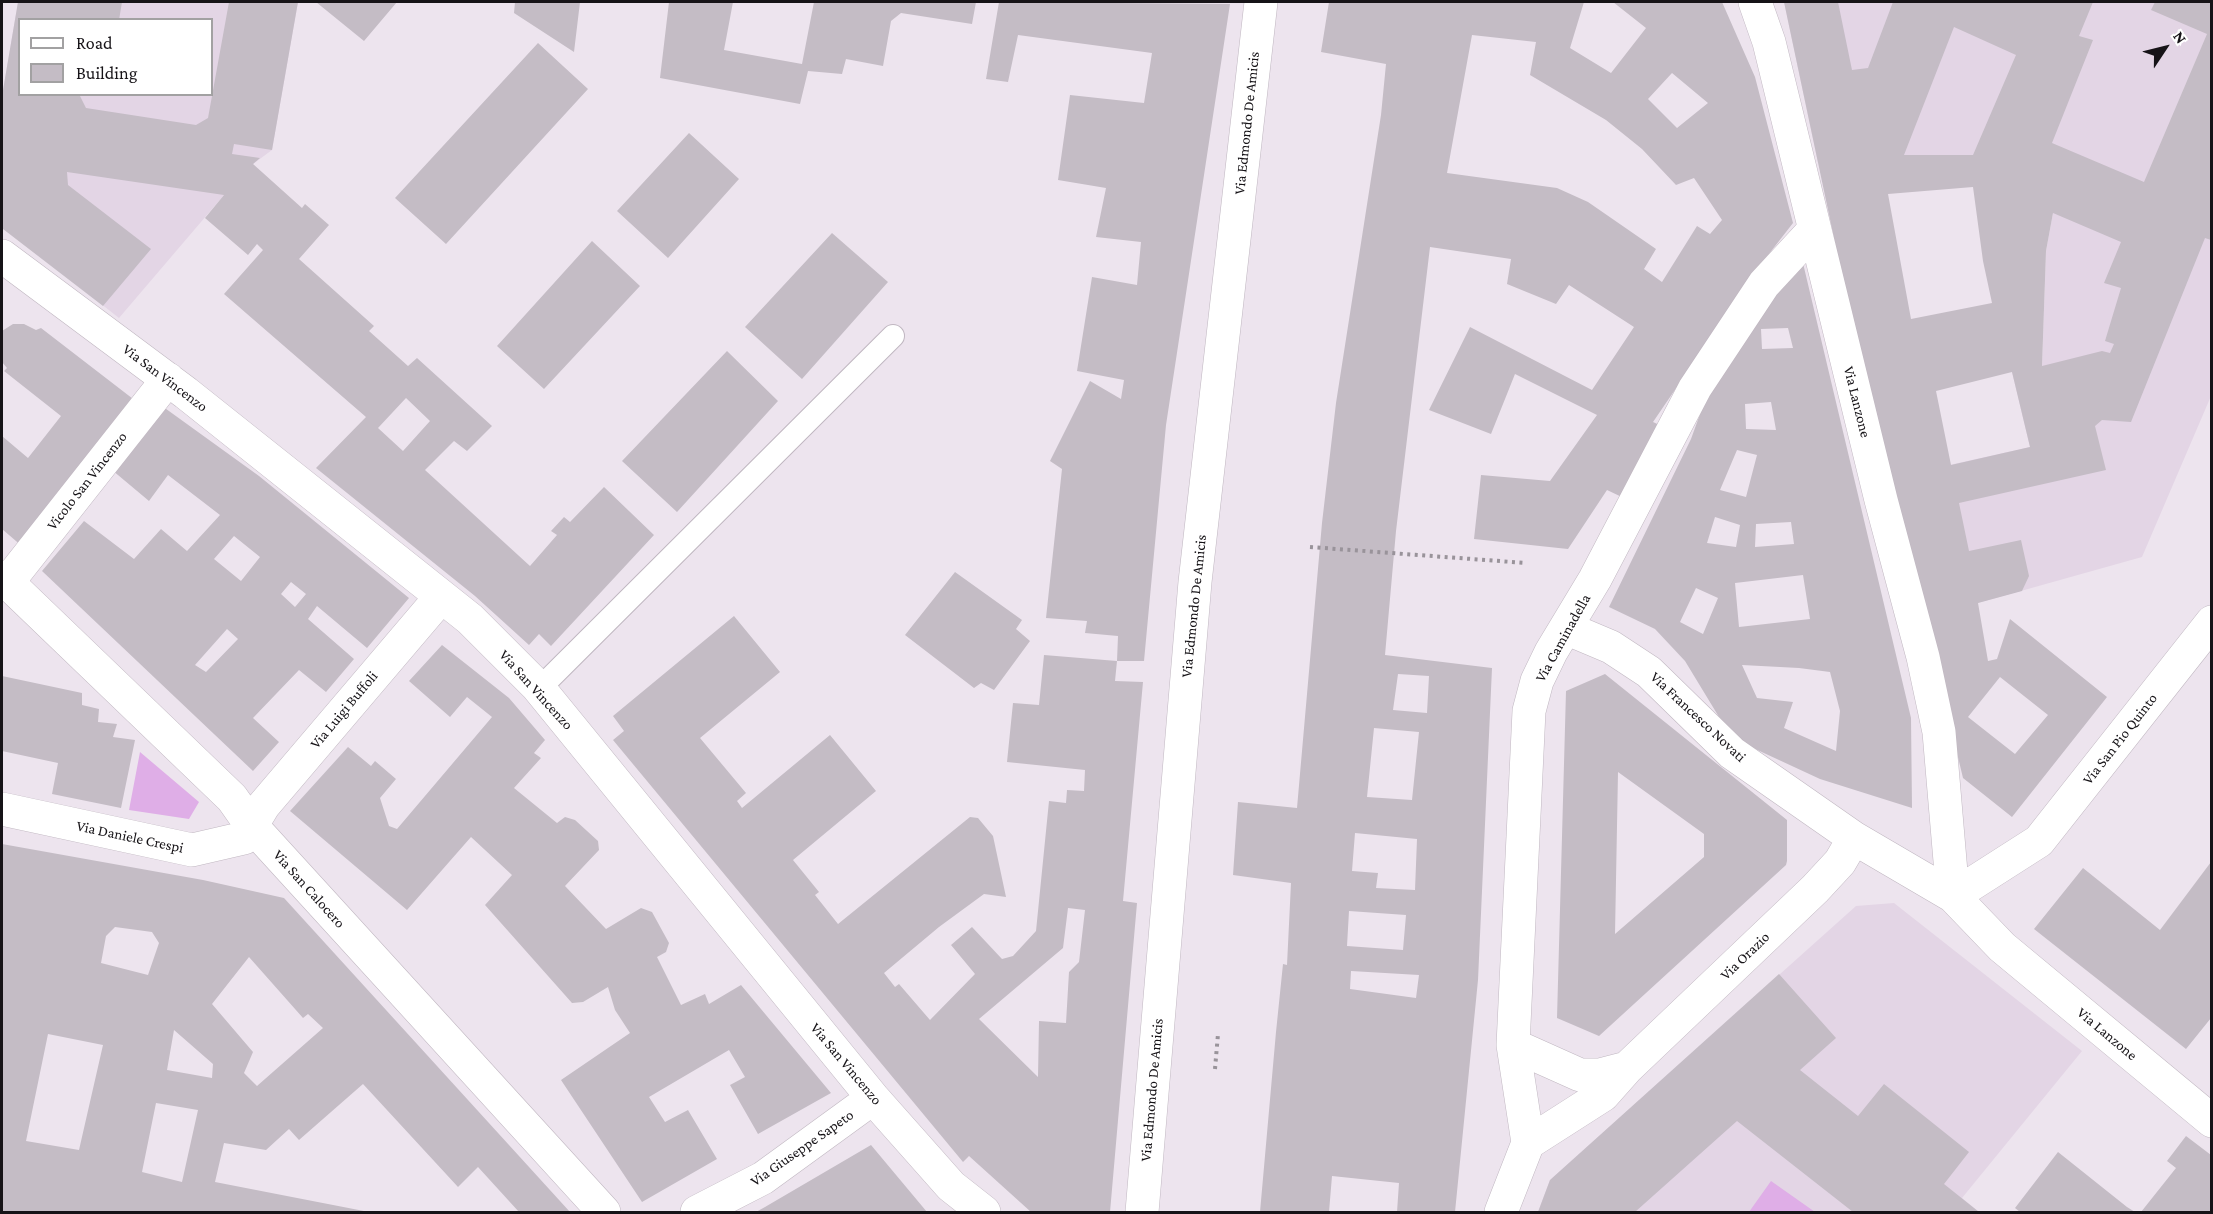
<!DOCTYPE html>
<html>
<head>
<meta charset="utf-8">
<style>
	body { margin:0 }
	#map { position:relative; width:2213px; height:1214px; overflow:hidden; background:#ede4ee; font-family:"Crimson Pro",serif }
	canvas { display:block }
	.frame { position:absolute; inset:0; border:3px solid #161317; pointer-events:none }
	.legend { position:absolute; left:18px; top:18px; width:195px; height:78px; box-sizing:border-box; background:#fff; border:2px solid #a2a1a2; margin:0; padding:8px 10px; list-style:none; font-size:18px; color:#161317 }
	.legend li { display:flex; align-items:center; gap:12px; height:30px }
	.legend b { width:30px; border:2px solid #a2a1a2 }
	.north { position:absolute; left:2135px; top:18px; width:60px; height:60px; -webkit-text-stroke:4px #fff; paint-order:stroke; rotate:55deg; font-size:16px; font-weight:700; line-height:24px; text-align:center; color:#161317 }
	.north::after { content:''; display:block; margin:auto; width:21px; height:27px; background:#161317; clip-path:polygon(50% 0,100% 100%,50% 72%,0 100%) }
</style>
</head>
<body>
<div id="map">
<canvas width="2213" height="1214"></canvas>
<div class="frame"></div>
<ul class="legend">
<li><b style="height:8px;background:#fff"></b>Road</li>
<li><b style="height:16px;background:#c4bcc5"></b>Building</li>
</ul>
<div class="north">N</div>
</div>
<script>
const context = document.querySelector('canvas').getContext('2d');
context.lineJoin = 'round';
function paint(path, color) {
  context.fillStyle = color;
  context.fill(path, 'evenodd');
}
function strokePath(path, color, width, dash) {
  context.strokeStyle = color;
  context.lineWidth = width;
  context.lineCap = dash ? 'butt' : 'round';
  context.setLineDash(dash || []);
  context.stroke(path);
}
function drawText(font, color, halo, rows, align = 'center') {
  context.font = font + ' "Crimson Pro",serif';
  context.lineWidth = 6;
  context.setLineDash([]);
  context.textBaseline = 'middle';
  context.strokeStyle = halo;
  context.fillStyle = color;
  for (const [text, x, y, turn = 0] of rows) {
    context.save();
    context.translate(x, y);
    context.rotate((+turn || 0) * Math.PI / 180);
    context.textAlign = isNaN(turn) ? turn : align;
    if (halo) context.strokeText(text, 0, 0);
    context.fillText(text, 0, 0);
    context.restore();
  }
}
const built = new Path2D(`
	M 18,2 L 298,2 L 272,150 L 253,164 L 224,195 L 119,318 L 2,226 L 2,96 ZM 20,20 L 212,20 L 212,94 L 20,94 Z
	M 1784,2 L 2211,2 L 2211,396 L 2142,557 L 1978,603 L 1891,478 L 2030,447 L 2012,372 L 2042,366 L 2046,251 L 2053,213 L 1973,155 L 1904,155 L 1818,163 Z
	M 1894,903 L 2082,1051 L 1962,1198 L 1979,1212 L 1538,1212 L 1550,1180 L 1856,906 Z`);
const green = new Path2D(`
	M 140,752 L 199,802 L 189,819 L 129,810 Z
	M 1771,1181 L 1815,1212 L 1749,1212 Z`);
const building = new Path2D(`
	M 18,2 L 122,2 L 119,20 L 20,20 L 20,94 L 79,94 L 86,108 L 196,125 L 208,118 L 229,2 L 298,2 L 272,150 L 234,144 L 232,154 L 260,158 L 253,164 L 302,208 L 305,204 L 329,225 L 299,259 L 374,326 L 369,331 L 408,366 L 417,358 L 492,426 L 467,451 L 454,441 L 425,470 L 530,566 L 557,535 L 551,531 L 564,517 L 570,522 L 604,487 L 654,535 L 551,646 L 539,634 L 529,645 L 475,596 L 316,468 L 366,417 L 224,294 L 263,250 L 257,244 L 248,255 L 205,218 L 224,195 L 67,172 L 68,185 L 151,249 L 103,306 L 3,229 L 2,96 ZM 406,398 L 430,421 L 403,451 L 378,428 Z
	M 316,2 L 397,2 L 364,41 Z
	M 515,2 L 580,2 L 574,52 L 514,13 Z
	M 669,2 L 733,2 L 724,50 L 802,64 L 814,2 L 976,2 L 972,24 L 901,13 L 891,21 L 883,66 L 846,59 L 842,74 L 808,71 L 800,104 L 660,78 Z
	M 999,2 L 1230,4 L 1166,425 L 1144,661 L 1117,661 L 1115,681 L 1143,682 L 1123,901 L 1137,903 L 1110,1212 L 1031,1212 L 969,1156 L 963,1162 L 613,740 L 624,731 L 613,716 L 734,616 L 780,672 L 700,738 L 746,793 L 737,801 L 742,808 L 830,735 L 876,791 L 793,860 L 819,892 L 815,895 L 838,924 L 970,817 L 978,818 L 993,836 L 1006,897 L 984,894 L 939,927 L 884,973 L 895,987 L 899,984 L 930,1020 L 975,974 L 951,945 L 972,927 L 1002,959 L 1013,956 L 1036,931 L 1049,801 L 1066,803 L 1067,790 L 1084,791 L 1085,770 L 1007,762 L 1013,703 L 1039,705 L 1044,655 L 1117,661 L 1118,636 L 1085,633 L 1087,621 L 1046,618 L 1062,469 L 1050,461 L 1090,381 L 1121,399 L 1124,380 L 1077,371 L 1092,277 L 1137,285 L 1141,242 L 1096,237 L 1106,188 L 1058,180 L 1070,95 L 1144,103 L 1152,53 L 1018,35 L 1008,82 L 986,79 ZM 1068,908 L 1085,910 L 1079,962 L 1069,972 L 1066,1023 L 1039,1021 L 1038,1077 L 979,1019 L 1063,948 Z
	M 1329,2 L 1584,2 L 1570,48 L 1611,73 L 1646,28 L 1613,2 L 1722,2 L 1755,77 L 1793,223 L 1758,268 L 1653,422 L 1664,427 L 1626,499 L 1607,490 L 1568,549 L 1474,539 L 1481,475 L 1550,481 L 1597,415 L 1515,374 L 1491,434 L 1429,410 L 1470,327 L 1592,390 L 1634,327 L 1569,285 L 1556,304 L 1507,284 L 1511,259 L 1430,247 L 1396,531 L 1385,655 L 1492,668 L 1478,980 L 1455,1212 L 1397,1212 L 1399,1183 L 1332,1176 L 1329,1212 L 1260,1212 L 1276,1032 L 1283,964 L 1287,965 L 1291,883 L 1233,875 L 1238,802 L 1297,808 L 1322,523 L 1336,403 L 1381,115 L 1386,64 L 1321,52 ZM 1472,35 L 1536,42 L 1530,75 L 1606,120 L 1642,149 L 1676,185 L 1694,178 L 1722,220 L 1710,234 L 1697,226 L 1662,282 L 1644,269 L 1656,249 L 1588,202 L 1557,188 L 1447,173 ZM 1672,73 L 1708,103 L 1677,128 L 1648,99 ZM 1398,674 L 1429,676 L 1427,713 L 1393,710 ZM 1374,728 L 1419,732 L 1412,800 L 1367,797 ZM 1355,833 L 1417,839 L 1415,890 L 1376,888 L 1378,873 L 1352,871 ZM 1349,911 L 1406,915 L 1403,950 L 1347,946 ZM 1351,971 L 1419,975 L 1416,998 L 1350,989 Z
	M 1784,2 L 1838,2 L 1852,70 L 1868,68 L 1893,2 L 2093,2 L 2079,36 L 2093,40 L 2052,143 L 2144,182 L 2207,34 L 2151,10 L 2155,2 L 2211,2 L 2211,240 L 2205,238 L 2131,422 L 2102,420 L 2095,426 L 2106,470 L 1959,503 L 1969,551 L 2021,540 L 2029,576 L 2022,591 L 1978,603 L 1988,661 L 1997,659 L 2010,619 L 2107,697 L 2012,817 L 1963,778 L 1838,257 ZM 1954,27 L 2016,55 L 1973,155 L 1904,155 ZM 1973,187 L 1983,261 L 1992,303 L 1911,319 L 1888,194 ZM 2053,213 L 2121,242 L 2104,283 L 2121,288 L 2105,341 L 2114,344 L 2110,353 L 2102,351 L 2042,366 L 2046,251 ZM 2012,372 L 2030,447 L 1951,465 L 1936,391 ZM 2000,677 L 2048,715 L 2015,754 L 1968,717 Z
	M 538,43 L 588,89 L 446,244 L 395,198 Z
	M 689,133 L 739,179 L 668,258 L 617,211 Z
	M 832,233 L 888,282 L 802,379 L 745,327 Z
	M 592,241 L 640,286 L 544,389 L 497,346 Z
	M 1802,259 L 1911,718 L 1912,808 L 1820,779 L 1738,741 L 1719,717 L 1685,661 L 1655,629 L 1609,607 L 1691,439 L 1716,370 ZM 1788,328 L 1793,348 L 1762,349 L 1761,329 ZM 1771,402 L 1776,430 L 1746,429 L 1745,404 ZM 1737,450 L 1757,455 L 1746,497 L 1720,490 ZM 1715,517 L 1740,525 L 1736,547 L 1707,543 ZM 1791,522 L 1794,544 L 1755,547 L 1756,524 ZM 1803,575 L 1810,619 L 1739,627 L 1735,583 ZM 1696,588 L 1718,598 L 1703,634 L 1680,622 ZM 1742,665 L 1799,668 L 1830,672 L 1840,711 L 1836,751 L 1784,728 L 1793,702 L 1757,698 Z
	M 13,324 L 24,324 L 36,330 L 41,328 L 137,402 L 23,547 L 2,529 L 2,436 L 28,458 L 61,416 L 4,371 L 7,368 L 2,362 L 2,331 Z
	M 727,351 L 778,401 L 677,512 L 622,461 Z
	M 162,406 L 259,476 L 409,598 L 367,648 L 317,606 L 308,619 L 354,659 L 326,692 L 299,670 L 253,718 L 279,742 L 253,771 L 42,571 L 84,521 L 134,559 L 161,529 L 187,551 L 220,515 L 168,475 L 149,501 L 112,470 ZM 234,536 L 260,557 L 241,581 L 214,559 ZM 291,582 L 306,594 L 295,607 L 281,594 ZM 227,629 L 238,639 L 206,672 L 195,665 Z
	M 955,572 L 1022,620 L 1016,629 L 1030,641 L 994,690 L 981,683 L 974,688 L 905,635 Z
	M 442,645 L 509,698 L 545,740 L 534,753 L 541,758 L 514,788 L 557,823 L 565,817 L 575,820 L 598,841 L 599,850 L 565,886 L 606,929 L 641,908 L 652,912 L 669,943 L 666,952 L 657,957 L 681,1005 L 705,994 L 709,1004 L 741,985 L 831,1093 L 758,1134 L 730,1085 L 745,1077 L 729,1050 L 649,1097 L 665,1122 L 688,1110 L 717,1159 L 642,1202 L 561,1080 L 630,1033 L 615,1010 L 608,987 L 583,1002 L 572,1003 L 485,905 L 512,875 L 471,837 L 407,910 L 290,811 L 348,747 L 371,766 L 375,761 L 396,779 L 380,798 L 389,826 L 397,829 L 492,717 L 467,697 L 450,717 L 409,681 Z
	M 1605,674 L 1787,820 L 1787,861 L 1786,865 L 1599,1036 L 1557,1018 L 1566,691 ZM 1618,772 L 1704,834 L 1704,857 L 1615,934 Z
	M 2,676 L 82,693 L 82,705 L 99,709 L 98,722 L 117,724 L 113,737 L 135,740 L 121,808 L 52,794 L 58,763 L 2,751 Z
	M 2,844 L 203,880 L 284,898 L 570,1212 L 519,1212 L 478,1167 L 458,1187 L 363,1084 L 299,1140 L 289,1129 L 266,1150 L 224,1143 L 215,1182 L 369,1212 L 2,1212 ZM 115,927 L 152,932 L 159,943 L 148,975 L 101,963 L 106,936 ZM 249,957 L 303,1018 L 308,1014 L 323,1028 L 257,1086 L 244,1073 L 253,1052 L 212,1004 ZM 174,1030 L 213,1064 L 212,1078 L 167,1070 ZM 48,1034 L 103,1045 L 79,1150 L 26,1141 ZM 156,1103 L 198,1110 L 182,1182 L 142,1172 Z
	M 2211,862 L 2211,1018 L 2186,1049 L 2034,929 L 2083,868 L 2160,930 Z
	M 1779,974 L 1836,1038 L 1800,1070 L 1858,1116 L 1884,1084 L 1969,1152 L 1944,1184 L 1979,1212 L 1853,1212 L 1737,1121 L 1635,1212 L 1538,1212 L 1550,1180 Z
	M 2186,1136 L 2211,1155 L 2211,1212 L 2141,1212 L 2176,1168 L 2167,1161 Z
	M 871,1145 L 927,1212 L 756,1212 L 765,1207 Z
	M 2058,1152 L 2127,1207 L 2135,1212 L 2020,1212 L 2015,1208 Z`);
const path = new Path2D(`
	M 1310,547 L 1526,563
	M 1215,1069 L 1218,1034`);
const service = new Path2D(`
	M 539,689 L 893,336`);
const minor = new Path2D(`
	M 1755,2 L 1769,42 L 1881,500 L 1923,657 L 1939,732 L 1953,896
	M 2,256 L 186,393 L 470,619 L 537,686 L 873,1098 L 951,1186 L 984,1212
	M 2,577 L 232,798 L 251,825 L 604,1212
	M 7,583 L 168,379
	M 1566,628 L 1611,647 L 1649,672 L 1732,753 L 1854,838 L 1953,896 L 2002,947 L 2212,1121
	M 2,809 L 192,850 L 244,838 L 264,805 L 440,598
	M 1953,896 L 2039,841 L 2212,622
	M 1513,1045 L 1580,1075 L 1600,1075 L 1627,1068
	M 1528,1143 L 1603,1095 L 1627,1068 L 1815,889 L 1840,862 L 1854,838
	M 697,1212 L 763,1178 L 873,1098
	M 1501,1212 L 1528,1143 L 1513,1045 L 1529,711 L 1537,681 L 1551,652 L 1595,579 L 1695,388 L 1764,284 L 1814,230`);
const tertiary = new Path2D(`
	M 1142,1212 L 1195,582 L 1261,2`);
const streetNames = [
	["Via Edmondo De Amicis",1247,123,-84],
	["Via San Vincenzo",165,378,37],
	["Via Lanzone",1857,402,76],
	["Vicolo San Vincenzo",87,481,-52],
	["Via Edmondo De Amicis",1194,606,-84],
	["Via Caminadella",1563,638,-61],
	["Via San Vincenzo",536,690,48],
	["Via Luigi Buffoli",344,710,-50],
	["Via Francesco Novati",1698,717,43],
	["Via San Pio Quinto",2120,739,-52],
	["Via Daniele Crespi",130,837,12],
	["Via San Calocero",309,889,48],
	["Via Orazio",1745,956,-44],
	["Via Lanzone",2107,1034,40],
	["Via San Vincenzo",846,1064,50],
	["Via Edmondo De Amicis",1152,1090,-85],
	["Via Giuseppe Sapeto",802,1148,-35]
];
paint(built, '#e3d5e5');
paint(green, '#dfaee7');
paint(building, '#c4bcc5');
strokePath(service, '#c0b7c1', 24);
strokePath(minor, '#c0b7c1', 34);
strokePath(tertiary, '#c0b7c1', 34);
strokePath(path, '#99939a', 4, [3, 4.5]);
strokePath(service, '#fff', 22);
strokePath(minor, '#fff', 33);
strokePath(tertiary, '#fff', 33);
drawText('15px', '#161317', '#fff', streetNames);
</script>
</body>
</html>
